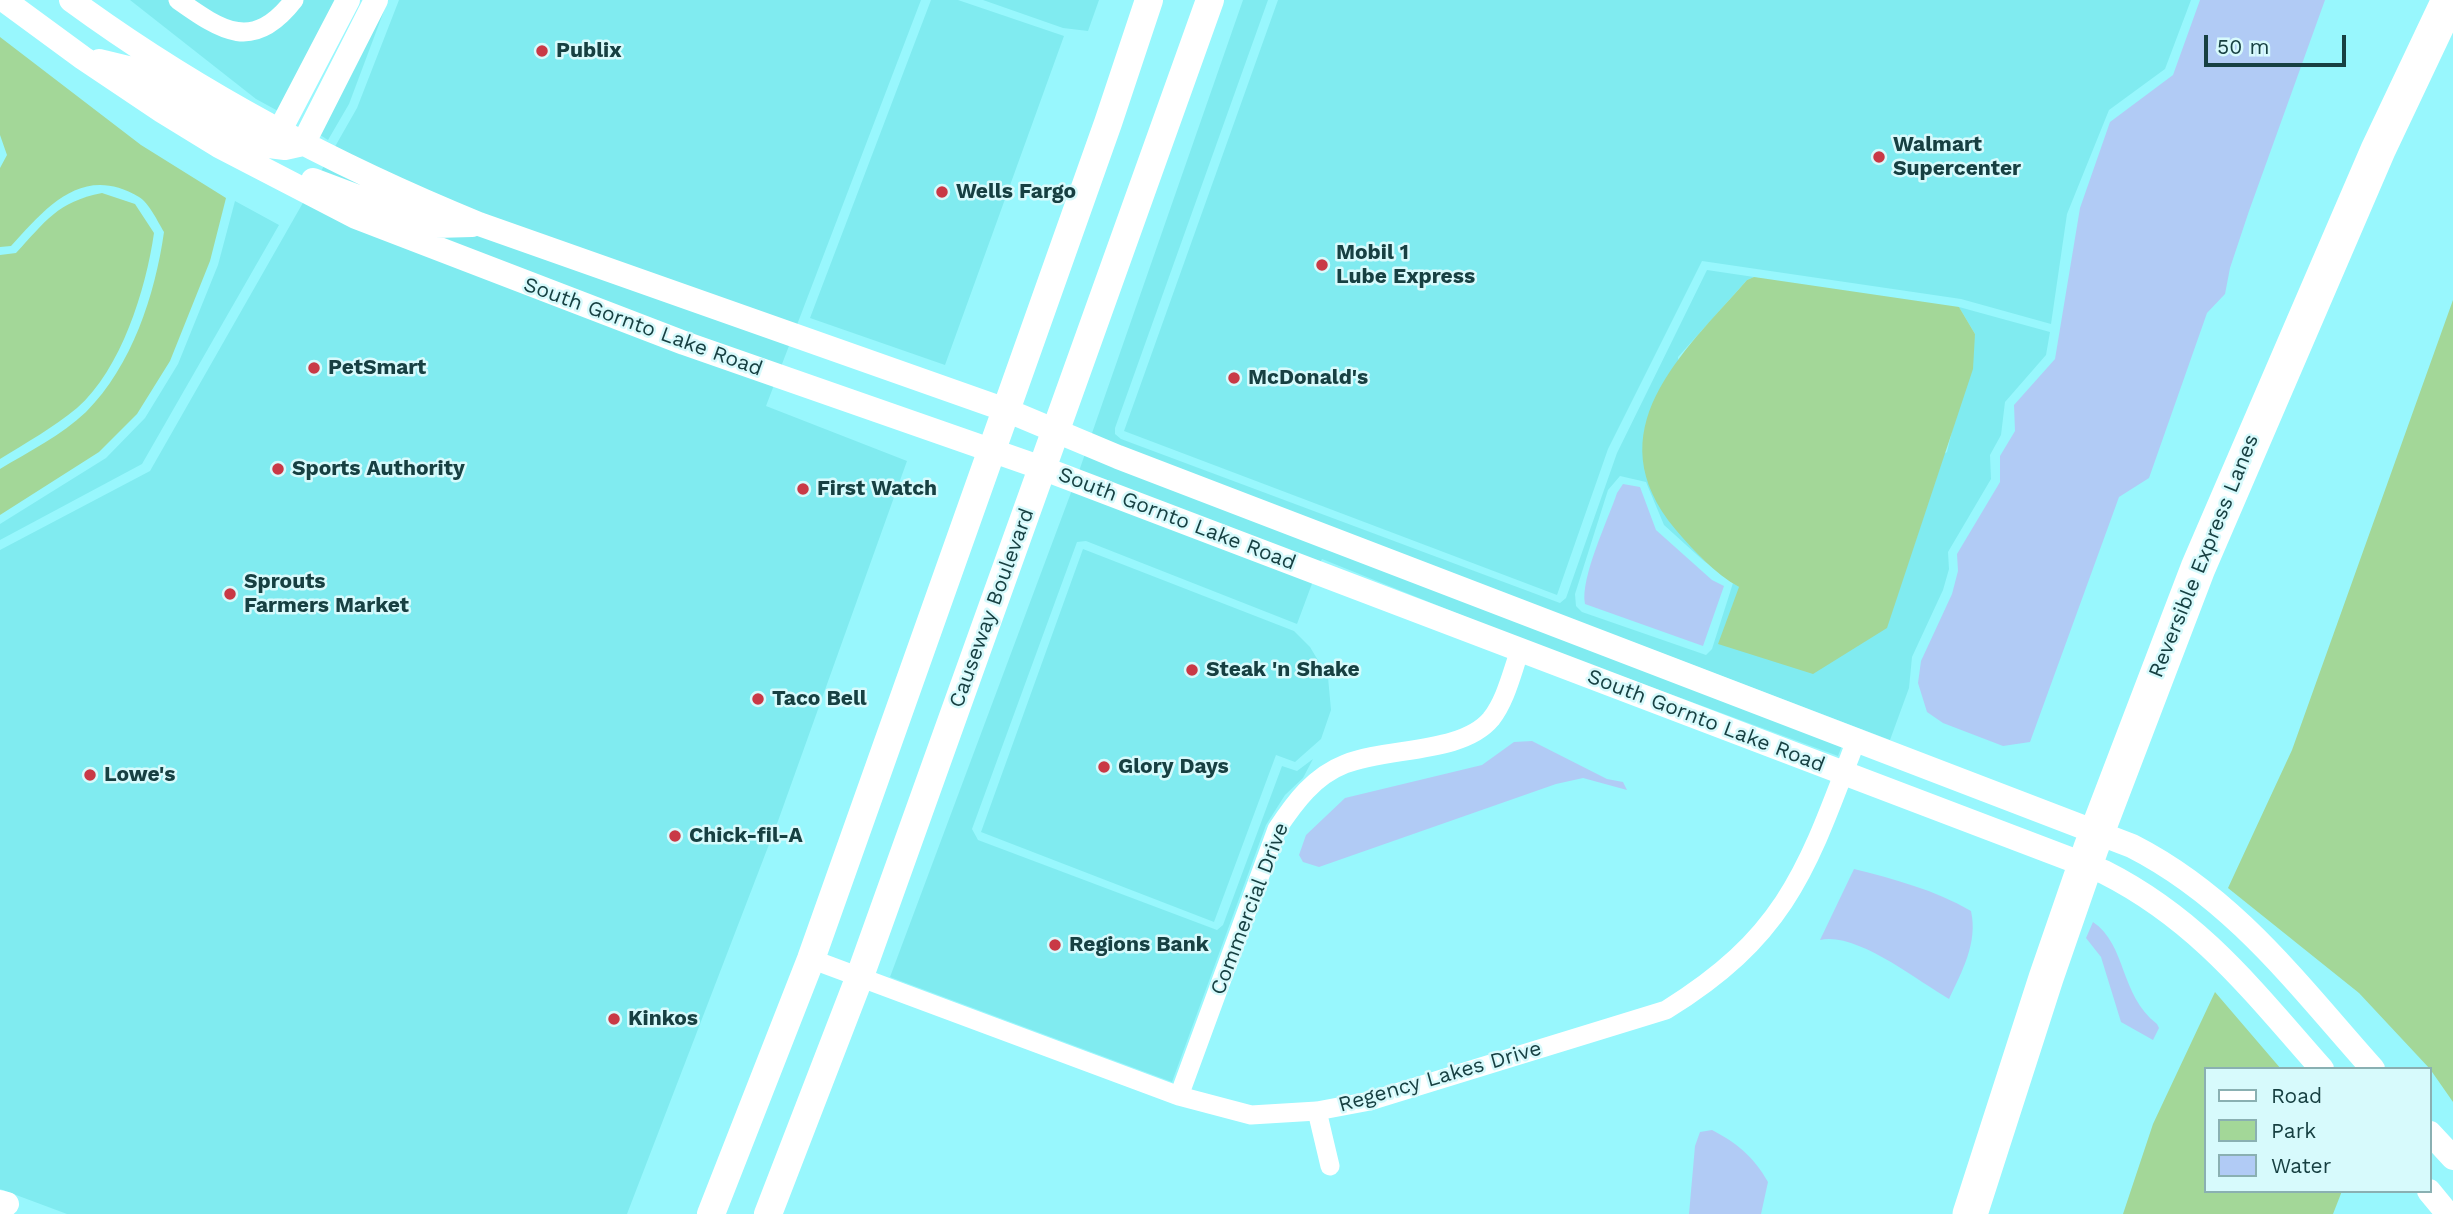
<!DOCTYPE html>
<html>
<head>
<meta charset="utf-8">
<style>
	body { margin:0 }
	#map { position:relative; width:2453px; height:1214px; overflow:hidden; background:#98f7fd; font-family:"Work Sans",sans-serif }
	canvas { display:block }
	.legend { position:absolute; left:2204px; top:1067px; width:228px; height:126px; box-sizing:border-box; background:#d7fafc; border:2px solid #8ab0b2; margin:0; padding:9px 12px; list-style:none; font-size:21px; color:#174042 }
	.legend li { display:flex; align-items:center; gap:14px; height:35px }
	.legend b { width:35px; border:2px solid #8ab0b2 }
	.scale { position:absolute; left:2204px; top:35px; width:142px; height:32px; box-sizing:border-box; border:4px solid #174042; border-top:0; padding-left:9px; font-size:21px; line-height:24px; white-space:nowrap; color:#174042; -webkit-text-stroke:5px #d7fafc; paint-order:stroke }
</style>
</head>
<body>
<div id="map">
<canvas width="2453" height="1214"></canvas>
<ul class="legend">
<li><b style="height:9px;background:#fff"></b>Road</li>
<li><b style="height:19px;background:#a3d798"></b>Park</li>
<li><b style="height:19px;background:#b1cbf5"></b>Water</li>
</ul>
<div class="scale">50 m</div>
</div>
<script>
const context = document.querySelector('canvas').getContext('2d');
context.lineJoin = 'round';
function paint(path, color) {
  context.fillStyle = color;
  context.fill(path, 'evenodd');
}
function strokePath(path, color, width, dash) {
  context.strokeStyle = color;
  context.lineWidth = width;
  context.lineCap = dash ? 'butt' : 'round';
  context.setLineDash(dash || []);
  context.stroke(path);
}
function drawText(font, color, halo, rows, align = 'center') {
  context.font = font + ' "Work Sans",sans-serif';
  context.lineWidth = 5;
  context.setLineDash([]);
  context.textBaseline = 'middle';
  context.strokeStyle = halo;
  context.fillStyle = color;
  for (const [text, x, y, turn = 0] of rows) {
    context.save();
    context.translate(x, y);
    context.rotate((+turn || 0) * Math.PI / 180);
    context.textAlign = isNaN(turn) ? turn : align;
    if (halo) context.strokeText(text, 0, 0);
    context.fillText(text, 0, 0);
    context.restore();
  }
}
const built = new Path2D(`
	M 130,0 L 336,0 L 278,111 L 256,99 Z
	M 388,0 L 349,104 L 328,140 L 320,135 Z
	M 399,0 L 921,0 L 766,406 L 907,461 L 778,821 L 627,1214 L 67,1214 L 0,1189 L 0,550 L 150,471 L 357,108 Z
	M 931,0 L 958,0 L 1064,36 L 945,365 L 810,318 Z
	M 983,0 L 1099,0 L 1088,31 L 1063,28 Z
	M 1243,0 L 1268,0 L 1115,428 L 1115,434 L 1121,439 L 1560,603 L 1566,598 L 1617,453 L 1707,270 L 1754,277 L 1747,280 L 1678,357 L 1688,543 L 1706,563 L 1664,525 L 1646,482 L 1620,476 L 1608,490 L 1575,594 L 1576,606 L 1582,612 L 1706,655 L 1712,649 L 1733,583 L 1739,587 L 1947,452 L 1975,334 L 1959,307 L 2050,332 L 2046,355 L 2005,402 L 2001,435 L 1990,455 L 1991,479 L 1948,552 L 1949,569 L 1943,590 L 1912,657 L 1909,688 L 1890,740 L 1091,436 Z
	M 1278,0 L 2191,0 L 2165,69 L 2109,110 L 2067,214 L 2051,324 L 1961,299 L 1702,261 L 1608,449 L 1557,595 L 1124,431 Z
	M 235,201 L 279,225 L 142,464 L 0,540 L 0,524 L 106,458 L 145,418 L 178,364 L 218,265 Z
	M 1085,454 L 1843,743 L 1838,756 L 1521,639 L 1322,559 L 1320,563 L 1079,471 Z
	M 1072,490 L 1313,581 L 1297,624 L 1086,541 L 1077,542 L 972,829 L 978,840 L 1217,930 L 1223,925 L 1282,766 L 1297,771 L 1313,759 L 1303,778 L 1285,795 L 1266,825 L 1172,1082 L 890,977 Z
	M 1083,549 L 1294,631 L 1310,647 L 1328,677 L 1331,710 L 1321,739 L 1295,762 L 1276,755 L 1214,922 L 981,832 Z`);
const green = new Path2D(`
	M 0,37 L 141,145 L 226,198 L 210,261 L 170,361 L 137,414 L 99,452 L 0,515 L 0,469 C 28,452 62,435 86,412 C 132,366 155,295 164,232 C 158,222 149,203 139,197 C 82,163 46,208 11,246 L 0,247 L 0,168 L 7,155 L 0,135 Z
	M 102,193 L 135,204 L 154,233 C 146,289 121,370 77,408 C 54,427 26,443 0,459 L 0,255 L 16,253 C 46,221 57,202 102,193 Z
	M 1754,277 L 1959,307 L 1975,334 L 1973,369 L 1887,628 L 1813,674 L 1718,644 L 1739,587 C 1714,573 1695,552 1676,530 C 1593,431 1682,354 1747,280 Z
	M 2453,300 L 2453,1102 L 2430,1069 L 2359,993 L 2228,888 L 2292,750 Z
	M 2215,992 L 2281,1069 L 2206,1069 L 2206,1191 L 2342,1191 L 2333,1214 L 2123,1214 L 2153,1124 Z`);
const water = new Path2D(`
	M 2200,0 L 2325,0 L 2249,211 L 2230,268 L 2225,294 L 2207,313 L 2149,478 L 2119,497 L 2030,742 L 2003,746 L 1943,723 L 1927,712 L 1918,683 L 1921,661 L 1952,594 L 1958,571 L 1957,554 L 2000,482 L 2000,456 L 2015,431 L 2014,405 L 2055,359 L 2080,208 L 2110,122 L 2173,75 Z
	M 1623,484 L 1640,487 L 1656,530 L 1712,580 L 1724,586 L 1703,646 L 1585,604 C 1580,578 1608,520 1617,493 Z
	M 1532,741 L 1607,779 L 1623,782 L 1627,790 L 1583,778 L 1556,784 L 1319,867 L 1303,862 L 1299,855 L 1306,835 L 1345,798 L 1482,765 L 1514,742 Z
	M 1854,869 C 1894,879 1935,890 1971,911 C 1978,943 1962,971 1949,999 C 1916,980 1857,932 1820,940 Z
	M 2093,922 C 2127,945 2119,994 2157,1024 L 2159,1028 L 2153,1040 L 2121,1022 L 2101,957 L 2086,938 Z
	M 1712,1130 C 1737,1143 1754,1157 1768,1182 L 1761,1214 L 1689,1214 L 1695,1146 L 1700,1132 Z`);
const minor = new Path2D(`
	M 178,0 C 222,31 253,53 294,0
	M 811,959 L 1179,1096 L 1251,1115 L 1317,1111 L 1370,1101 L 1666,1010 C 1789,934 1808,866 1857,738
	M 1179,1096 L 1277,829 C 1295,802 1314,776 1345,764 C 1387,747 1462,754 1491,719 C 1506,700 1512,672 1520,650
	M 1317,1111 L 1330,1166`);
const tertiary = new Path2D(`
	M 4,0 L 83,58 L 162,111 L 219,146 L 356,217 L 684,343 L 1042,468 L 2104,872 C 2199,920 2253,991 2322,1069
	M 71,0 C 198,93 334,165 479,224 L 1006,410 L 1118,457 L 2132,846 C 2234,898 2298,985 2373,1069
	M 99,61 L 132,69 L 261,145 L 285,148 L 303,144 L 376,0
	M 279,132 L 348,0
	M 313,180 L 435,226 L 472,225
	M 2430,1133 L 2453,1158
	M 2429,1191 L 2448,1214
	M 0,1202 L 7,1204`);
const secondary = new Path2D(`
	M 711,1214 L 811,959 L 1108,123 L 1149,0
	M 768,1214 L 860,976 L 1210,0`);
const motorway = new Path2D(`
	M 1970,1214 L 2046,978 L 2091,848 L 2198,568 L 2378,150 L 2449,0`);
const markers = [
	[542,51,7,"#c93946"],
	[1879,157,7,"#c93946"],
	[942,192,7,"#c93946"],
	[1322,265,7,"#c93946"],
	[314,368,7,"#c93946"],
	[1234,378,7,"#c93946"],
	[278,469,7,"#c93946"],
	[803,489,7,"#c93946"],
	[230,594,7,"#c93946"],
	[1192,670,7,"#c93946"],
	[758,699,7,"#c93946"],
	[1104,767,7,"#c93946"],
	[90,775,7,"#c93946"],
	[675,836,7,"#c93946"],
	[1055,945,7,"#c93946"],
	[614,1019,7,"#c93946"]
];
const poiNames = [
	["Publix",556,51],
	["Walmart",1893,145],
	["Supercenter",1893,169],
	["Wells Fargo",956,192],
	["Mobil 1",1336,253],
	["Lube Express",1336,277],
	["PetSmart",328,368],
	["McDonald's",1248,378],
	["Sports Authority",292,469],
	["First Watch",817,489],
	["Sprouts",244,582],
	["Farmers Market",244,606],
	["Steak 'n Shake",1206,670],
	["Taco Bell",772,699],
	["Glory Days",1118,767],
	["Lowe's",104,775],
	["Chick-fil-A",689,836],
	["Regions Bank",1069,945],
	["Kinkos",628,1019]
];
const streetNames = [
	["South Gornto Lake Road",643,327,20],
	["South Gornto Lake Road",1177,519,21],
	["Reversible Express Lanes",2204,556,-68],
	["Causeway Boulevard",992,608,-70],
	["South Gornto Lake Road",1706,721,21],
	["Commercial Drive",1250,909,-69],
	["Regency Lakes Drive",1440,1077,-16]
];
paint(built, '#80ebf0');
paint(green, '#a3d798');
paint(water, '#b1cbf5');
strokePath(minor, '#fff', 19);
strokePath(tertiary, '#fff', 24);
strokePath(secondary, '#fff', 28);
strokePath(motorway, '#fff', 35);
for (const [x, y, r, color] of markers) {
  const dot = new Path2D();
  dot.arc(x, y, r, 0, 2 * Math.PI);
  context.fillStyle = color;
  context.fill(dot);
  strokePath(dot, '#d7fafc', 2.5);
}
drawText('bold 21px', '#174042', '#d7fafc', poiNames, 'left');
drawText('21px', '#174042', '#d7fafc', streetNames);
</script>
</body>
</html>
